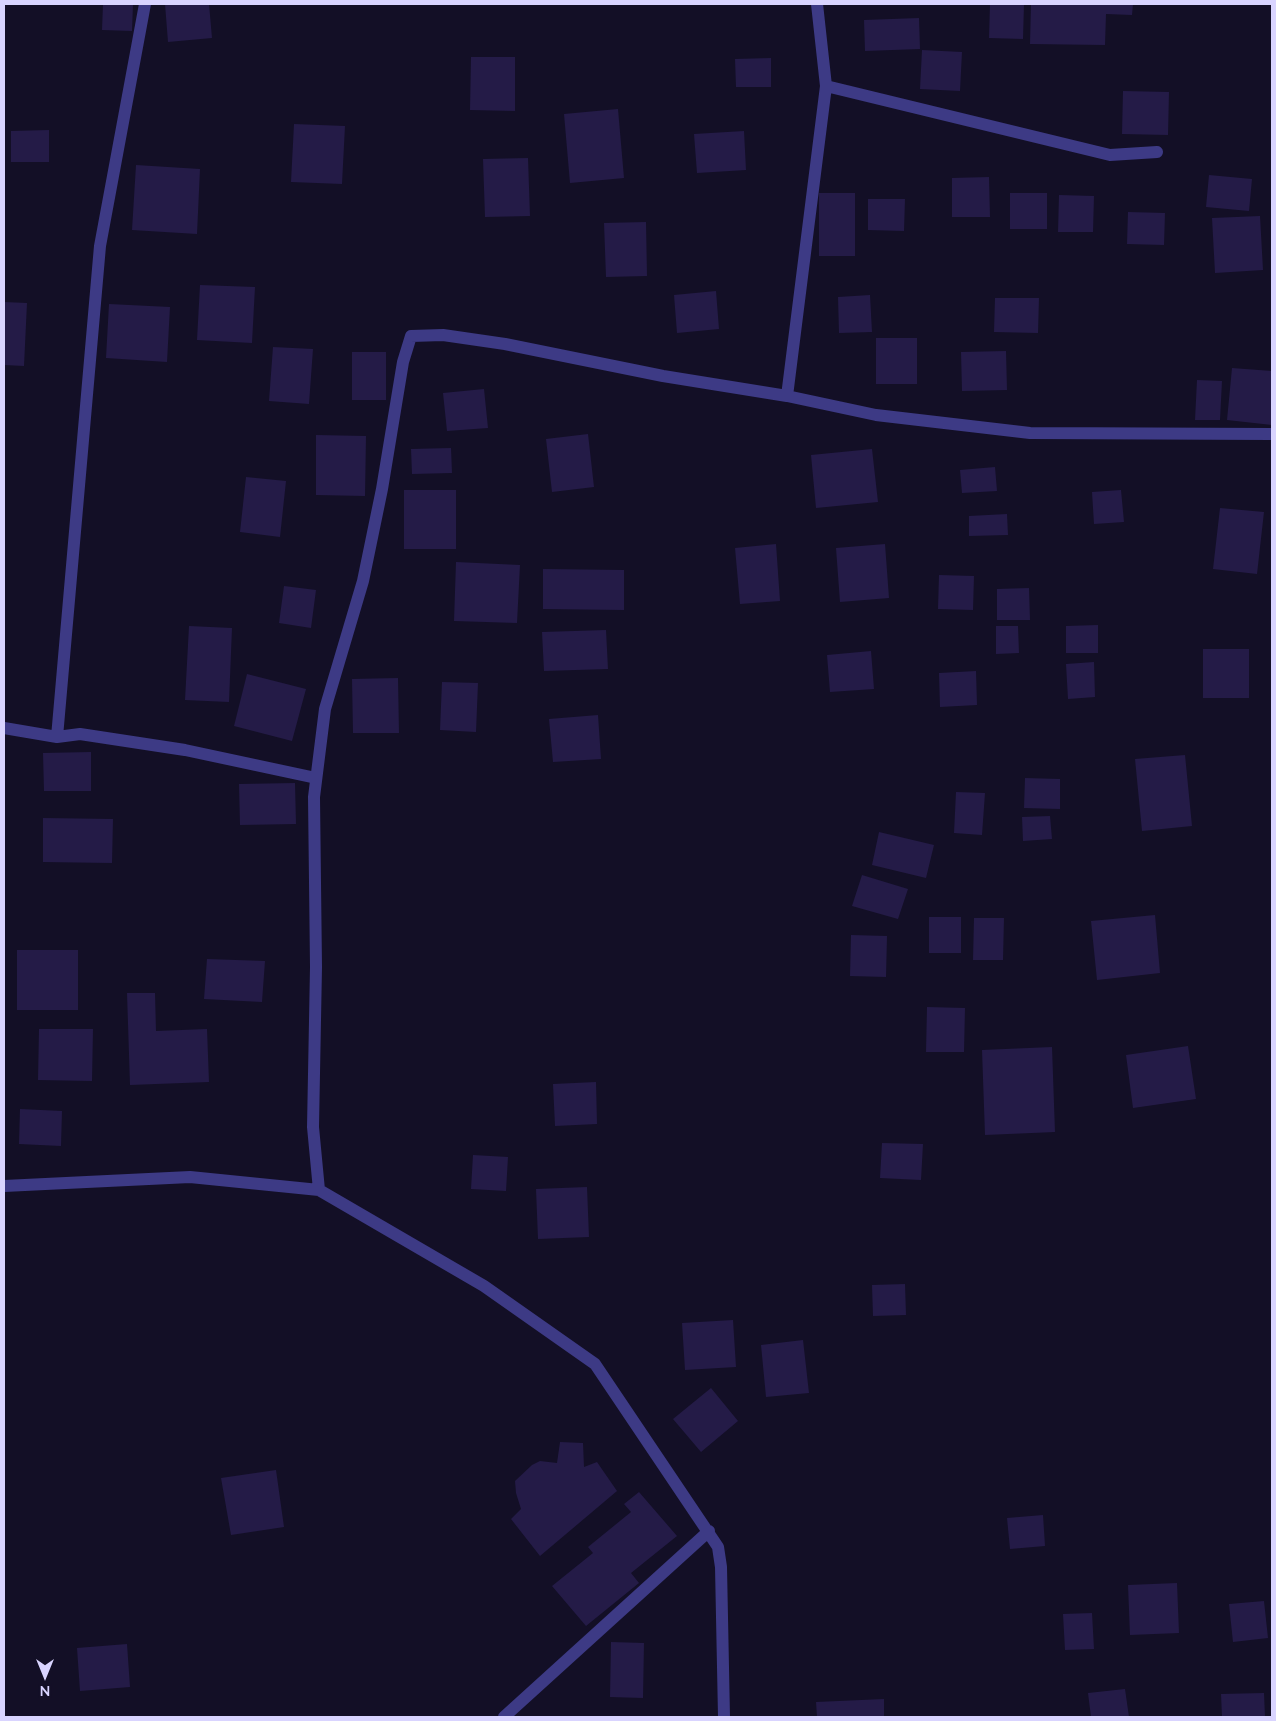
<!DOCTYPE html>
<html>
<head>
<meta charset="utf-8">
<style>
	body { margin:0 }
	#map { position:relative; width:1276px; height:1721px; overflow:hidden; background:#130f26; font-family:Mulish,sans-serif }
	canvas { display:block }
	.frame { position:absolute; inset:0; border:5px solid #d9d4ff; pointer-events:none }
	.north { position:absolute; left:20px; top:1651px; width:50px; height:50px; -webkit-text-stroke:4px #130f26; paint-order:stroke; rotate:180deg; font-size:14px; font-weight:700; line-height:20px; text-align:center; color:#d9d4ff }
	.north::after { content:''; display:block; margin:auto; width:18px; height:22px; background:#d9d4ff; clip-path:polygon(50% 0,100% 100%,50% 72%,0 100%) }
</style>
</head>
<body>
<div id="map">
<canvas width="1276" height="1721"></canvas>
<div class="frame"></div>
<div class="north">N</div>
</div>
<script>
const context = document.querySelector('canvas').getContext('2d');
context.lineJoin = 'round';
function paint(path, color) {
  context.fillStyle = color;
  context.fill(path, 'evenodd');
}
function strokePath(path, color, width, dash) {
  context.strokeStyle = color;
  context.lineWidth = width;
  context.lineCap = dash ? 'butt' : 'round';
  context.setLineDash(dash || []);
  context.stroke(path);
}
const building = new Path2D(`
	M 103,4 L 133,4 L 132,31 L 102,30 Z
	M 165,4 L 209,4 L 212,38 L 168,42 Z
	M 990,4 L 1024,4 L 1023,39 L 989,38 Z
	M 1031,4 L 1133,4 L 1132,15 L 1106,14 L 1105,45 L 1030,44 Z
	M 919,18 L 920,49 L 865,51 L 864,20 Z
	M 922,50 L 962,52 L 960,91 L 920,89 Z
	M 471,57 L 515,57 L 515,111 L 470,110 Z
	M 771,58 L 771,87 L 736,87 L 735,59 Z
	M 1123,91 L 1169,92 L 1168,135 L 1122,134 Z
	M 618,109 L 624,178 L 570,183 L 564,114 Z
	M 294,124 L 345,126 L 342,184 L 291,182 Z
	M 49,130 L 49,162 L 11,162 L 11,131 Z
	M 744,131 L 746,170 L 697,173 L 694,134 Z
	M 528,158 L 530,216 L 485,217 L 483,159 Z
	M 136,165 L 200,169 L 197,234 L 132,230 Z
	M 1209,175 L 1252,179 L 1249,211 L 1206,207 Z
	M 989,177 L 990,217 L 952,217 L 952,178 Z
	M 819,193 L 855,193 L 855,256 L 819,256 Z
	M 1010,193 L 1047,193 L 1047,229 L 1010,229 Z
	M 1059,195 L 1094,196 L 1093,232 L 1058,232 Z
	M 868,199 L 905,199 L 904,231 L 868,230 Z
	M 1128,212 L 1165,213 L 1164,245 L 1127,244 Z
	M 1260,216 L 1263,270 L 1215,273 L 1212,218 Z
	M 646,222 L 647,276 L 606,277 L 604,223 Z
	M 200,285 L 255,287 L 252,343 L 197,340 Z
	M 716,291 L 719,329 L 677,333 L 674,295 Z
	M 870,295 L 872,332 L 839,333 L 838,297 Z
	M 995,298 L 1039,298 L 1038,333 L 994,332 Z
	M 4,302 L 27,303 L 24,366 L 4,365 Z
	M 109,304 L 170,307 L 167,362 L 106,358 Z
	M 876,338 L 917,338 L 917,384 L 876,384 Z
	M 273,347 L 313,349 L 309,404 L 269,401 Z
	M 1006,351 L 1007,390 L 962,391 L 961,352 Z
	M 352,352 L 386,352 L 386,400 L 352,400 Z
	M 1232,368 L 1272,371 L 1272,425 L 1227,420 Z
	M 1197,380 L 1222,381 L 1220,420 L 1195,420 Z
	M 484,389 L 488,428 L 447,431 L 443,393 Z
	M 588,434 L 594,487 L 552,492 L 546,439 Z
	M 316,435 L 366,436 L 365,496 L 316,495 Z
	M 451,448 L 452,473 L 412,474 L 411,449 Z
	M 872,449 L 878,502 L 816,508 L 811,455 Z
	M 995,467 L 997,491 L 962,493 L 960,470 Z
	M 246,477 L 286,481 L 280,537 L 240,532 Z
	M 404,490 L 456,490 L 456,549 L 404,549 Z
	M 1121,490 L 1124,522 L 1094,524 L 1092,492 Z
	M 1220,508 L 1264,512 L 1257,574 L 1213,569 Z
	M 1007,514 L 1008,535 L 969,536 L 969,516 Z
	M 776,544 L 780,601 L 740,604 L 735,548 Z
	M 885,544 L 889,598 L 840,602 L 836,548 Z
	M 456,562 L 520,565 L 517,623 L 454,621 Z
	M 543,569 L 624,570 L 624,610 L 543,609 Z
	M 939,575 L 974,576 L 973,610 L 938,609 Z
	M 284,586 L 316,590 L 311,628 L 279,623 Z
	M 1029,588 L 1030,620 L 997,620 L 997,589 Z
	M 1098,625 L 1098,653 L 1066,653 L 1066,626 Z
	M 189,626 L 232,628 L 229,702 L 185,700 Z
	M 996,626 L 1018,626 L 1019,653 L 996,654 Z
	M 606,630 L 608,669 L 544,671 L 542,632 Z
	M 1203,649 L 1249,649 L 1249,698 L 1203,698 Z
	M 871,651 L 874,689 L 830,692 L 827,655 Z
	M 1094,662 L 1095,697 L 1068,699 L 1066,664 Z
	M 976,671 L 977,705 L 940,707 L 939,673 Z
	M 247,674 L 306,689 L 292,741 L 234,726 Z
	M 398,678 L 399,733 L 353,733 L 352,679 Z
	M 442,682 L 478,683 L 476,732 L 440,730 Z
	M 598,715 L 601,759 L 553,762 L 549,719 Z
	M 91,752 L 91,791 L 44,791 L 43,753 Z
	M 1185,755 L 1192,826 L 1142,831 L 1135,759 Z
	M 1025,778 L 1060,779 L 1060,809 L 1024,808 Z
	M 295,783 L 296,824 L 240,825 L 239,784 Z
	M 956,792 L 985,793 L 982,835 L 954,833 Z
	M 1050,816 L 1052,839 L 1023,841 L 1022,817 Z
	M 43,818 L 113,819 L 112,863 L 43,862 Z
	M 879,832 L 934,845 L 926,878 L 872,865 Z
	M 862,875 L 908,889 L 898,919 L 852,906 Z
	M 1155,915 L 1160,973 L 1097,980 L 1091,921 Z
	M 929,917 L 961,917 L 961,953 L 929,953 Z
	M 974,918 L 1004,918 L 1003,960 L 973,960 Z
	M 851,935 L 887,936 L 886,977 L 850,976 Z
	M 17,950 L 78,950 L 78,1010 L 17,1010 Z
	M 207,959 L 265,961 L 262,1002 L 204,999 Z
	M 127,993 L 155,993 L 156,1031 L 207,1029 L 209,1082 L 130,1085 Z
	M 927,1007 L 965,1008 L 964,1052 L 926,1052 Z
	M 39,1029 L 93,1029 L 92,1081 L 38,1080 Z
	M 1188,1046 L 1196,1099 L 1133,1108 L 1126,1055 Z
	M 1052,1047 L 1055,1132 L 985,1135 L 982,1050 Z
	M 596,1082 L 597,1124 L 555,1126 L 553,1084 Z
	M 20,1109 L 62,1111 L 61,1146 L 19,1144 Z
	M 882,1143 L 923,1144 L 921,1180 L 880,1178 Z
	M 473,1155 L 508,1157 L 506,1191 L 471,1189 Z
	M 587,1187 L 589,1237 L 538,1239 L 536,1189 Z
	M 905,1284 L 906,1315 L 873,1316 L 872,1285 Z
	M 733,1320 L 736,1367 L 685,1370 L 682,1323 Z
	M 803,1340 L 809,1393 L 766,1397 L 761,1345 Z
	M 711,1388 L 738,1421 L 701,1452 L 673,1419 Z
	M 560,1442 L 583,1443 L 584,1467 L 597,1462 L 617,1491 L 540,1556 L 511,1519 L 521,1509 L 516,1493 L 515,1481 L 532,1465 L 540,1461 L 557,1463 Z
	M 276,1470 L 284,1527 L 231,1535 L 221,1478 Z
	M 639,1492 L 677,1536 L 631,1573 L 639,1583 L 586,1626 L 552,1586 L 593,1553 L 588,1547 L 631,1512 L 624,1504 Z
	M 1043,1515 L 1045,1546 L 1010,1549 L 1007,1518 Z
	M 1177,1583 L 1179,1633 L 1130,1635 L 1128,1585 Z
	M 1264,1601 L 1268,1638 L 1233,1642 L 1229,1604 Z
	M 1092,1613 L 1094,1649 L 1065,1650 L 1063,1614 Z
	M 611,1642 L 644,1643 L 643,1698 L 610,1697 Z
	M 127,1644 L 130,1687 L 80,1691 L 77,1648 Z
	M 1125,1689 L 1129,1717 L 1091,1717 L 1088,1693 Z
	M 1264,1693 L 1265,1717 L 1222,1717 L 1221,1694 Z
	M 884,1699 L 884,1717 L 817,1717 L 816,1702 Z`);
const minor = new Path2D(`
	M 826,86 L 1110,155 L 1157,152
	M 787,396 L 826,86 L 817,4
	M 4,728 L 57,737 L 80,734 L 185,750 L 316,778
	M 57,737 L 100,246 L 145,4
	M 4,1186 L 190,1177 L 319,1190 L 484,1286 L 595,1364 L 718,1547 L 721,1567 L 724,1717
	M 319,1190 L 313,1127 L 316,967 L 314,797 L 325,709 L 363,581 L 382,489 L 403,362 L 411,336 L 443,335 L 505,344 L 663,376 L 787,396 L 876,415 L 1030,433 L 1272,434
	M 504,1717 L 709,1531`);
paint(building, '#241b47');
strokePath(minor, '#3d3a85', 12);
</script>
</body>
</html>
